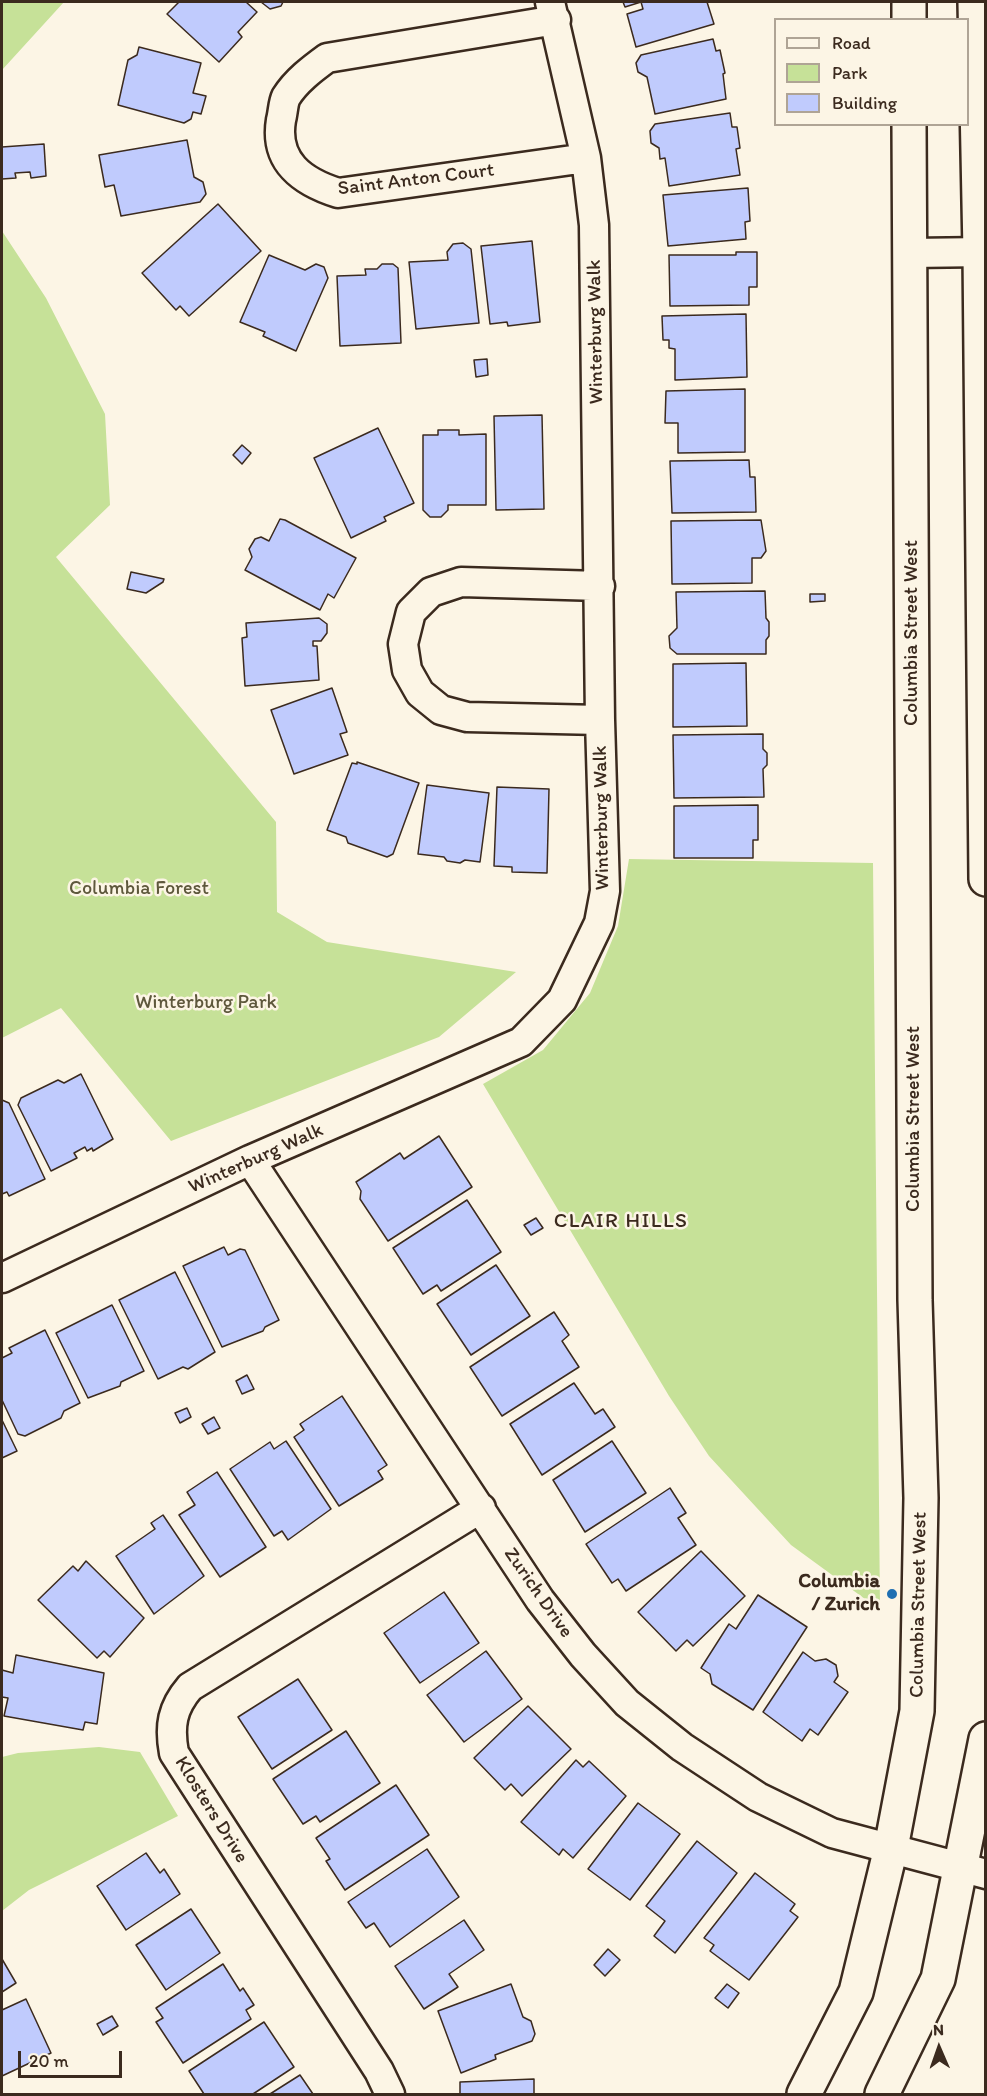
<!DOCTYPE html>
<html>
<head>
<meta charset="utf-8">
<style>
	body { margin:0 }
	#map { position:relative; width:987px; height:2096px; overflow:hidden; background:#fcf5e5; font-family:Itim,sans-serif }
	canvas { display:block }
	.frame { position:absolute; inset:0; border:3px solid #3b2a1e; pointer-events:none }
	.legend { position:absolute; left:774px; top:18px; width:195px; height:108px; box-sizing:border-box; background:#fcf5e5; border:2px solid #afa495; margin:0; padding:8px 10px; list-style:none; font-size:18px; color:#3b2a1e }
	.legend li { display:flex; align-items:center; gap:12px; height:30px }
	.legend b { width:30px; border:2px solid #afa495 }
	.north { position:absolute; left:909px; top:2018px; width:60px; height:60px; -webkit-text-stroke:4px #fcf5e5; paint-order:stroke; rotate:358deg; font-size:16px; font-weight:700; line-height:24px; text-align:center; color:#3b2a1e }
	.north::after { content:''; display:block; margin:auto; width:21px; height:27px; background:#3b2a1e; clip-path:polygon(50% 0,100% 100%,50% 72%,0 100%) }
	.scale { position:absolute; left:18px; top:2051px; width:104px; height:27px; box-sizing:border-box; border:3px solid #3b2a1e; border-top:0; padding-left:8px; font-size:18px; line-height:21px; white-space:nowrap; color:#3b2a1e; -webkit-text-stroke:4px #fcf5e5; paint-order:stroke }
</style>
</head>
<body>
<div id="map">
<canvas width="987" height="2096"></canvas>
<div class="frame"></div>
<ul class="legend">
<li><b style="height:8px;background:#fcf5e5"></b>Road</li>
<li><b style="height:16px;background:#c6e198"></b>Park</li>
<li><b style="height:16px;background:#c0cbfd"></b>Building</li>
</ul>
<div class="north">N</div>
<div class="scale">20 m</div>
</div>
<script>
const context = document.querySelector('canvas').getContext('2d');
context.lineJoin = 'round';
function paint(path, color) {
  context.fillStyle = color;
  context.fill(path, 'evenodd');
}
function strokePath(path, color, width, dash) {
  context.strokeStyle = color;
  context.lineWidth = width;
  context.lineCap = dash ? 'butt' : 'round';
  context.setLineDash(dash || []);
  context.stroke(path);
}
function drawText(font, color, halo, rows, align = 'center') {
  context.font = font + ' Itim,sans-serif';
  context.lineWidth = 5;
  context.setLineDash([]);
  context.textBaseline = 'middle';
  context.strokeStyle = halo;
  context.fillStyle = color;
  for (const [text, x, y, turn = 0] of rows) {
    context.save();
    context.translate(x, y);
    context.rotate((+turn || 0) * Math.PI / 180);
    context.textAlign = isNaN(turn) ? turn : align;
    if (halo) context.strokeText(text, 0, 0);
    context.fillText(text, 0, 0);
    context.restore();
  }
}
const green = new Path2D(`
	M 2,2 L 64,2 L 2,70 Z
	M 2,231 L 46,298 L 105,414 L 110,505 L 56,557 L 276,822 L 277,912 L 327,942 L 516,972 L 439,1037 L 171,1141 L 61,1008 L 2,1038 Z
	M 629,859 L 873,863 L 880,1610 L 791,1545 L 709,1456 L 669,1396 L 483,1084 L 543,1050 L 590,993 L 618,926 Z
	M 99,1747 L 140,1752 L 178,1816 L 29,1890 L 2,1911 L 2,1757 L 18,1753 Z`);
const building = new Path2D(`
	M 179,2 L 246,2 L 257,12 L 238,32 L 242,37 L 219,62 L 167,14 Z
	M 261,2 L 283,2 L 281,6 L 270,9 Z
	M 623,2 L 707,2 L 714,24 L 636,47 L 627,14 L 643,9 L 641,2 L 625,7 Z
	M 713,39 L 716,51 L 720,50 L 725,73 L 723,74 L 726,99 L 655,114 L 647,77 L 638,72 L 636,63 L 641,55 Z
	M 139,47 L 201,63 L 193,93 L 206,96 L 201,114 L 193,112 L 191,119 L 184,123 L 118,105 L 128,60 L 137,55 Z
	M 730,113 L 732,127 L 737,127 L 740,148 L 736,149 L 740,175 L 669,186 L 665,158 L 660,159 L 659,148 L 651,143 L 650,131 L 655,124 Z
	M 187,140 L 194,177 L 203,182 L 206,194 L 200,202 L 121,216 L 114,185 L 105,187 L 99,155 Z
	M 44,144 L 46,176 L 31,178 L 30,172 L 15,173 L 16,178 L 2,179 L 2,147 Z
	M 748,188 L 750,221 L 745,222 L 746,239 L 668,246 L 663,195 Z
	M 218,204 L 261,251 L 189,316 L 180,306 L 176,310 L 142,273 Z
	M 532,241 L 540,322 L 508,326 L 507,322 L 490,324 L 481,246 Z
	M 463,243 L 471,249 L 479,323 L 416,329 L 409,262 L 448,260 L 447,252 L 453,244 Z
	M 736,252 L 757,252 L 757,287 L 749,287 L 749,305 L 670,306 L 669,255 L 736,255 Z
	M 269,255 L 305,270 L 316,264 L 324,267 L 328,278 L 296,351 L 263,336 L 265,332 L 240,322 Z
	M 382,264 L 393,264 L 398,268 L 401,343 L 340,346 L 337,276 L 366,275 L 365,269 L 377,269 Z
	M 746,314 L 747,377 L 675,380 L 675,349 L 669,348 L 669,340 L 663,340 L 662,316 Z
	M 487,359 L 488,375 L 476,377 L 474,360 Z
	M 745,389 L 745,452 L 678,453 L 678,423 L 665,423 L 666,391 Z
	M 542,415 L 544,509 L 496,510 L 494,416 Z
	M 378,428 L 414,503 L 384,517 L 386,521 L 351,538 L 314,458 Z
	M 438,430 L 459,430 L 459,435 L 486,434 L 486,505 L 448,505 L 448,510 L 441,517 L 430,517 L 423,510 L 423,435 L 438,435 Z
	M 242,445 L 251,453 L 242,464 L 233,455 Z
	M 749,460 L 750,477 L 755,477 L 756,512 L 672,513 L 670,461 Z
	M 280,519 L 285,520 L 356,558 L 334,598 L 328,594 L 320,610 L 245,570 L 252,557 L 249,549 L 255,539 L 261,537 L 269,541 Z
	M 761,520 L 766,551 L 761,558 L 752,558 L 752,583 L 672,584 L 671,521 Z
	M 131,572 L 164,579 L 163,582 L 146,593 L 127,589 Z
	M 765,591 L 766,618 L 769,622 L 769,636 L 766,640 L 766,654 L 677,654 L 670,648 L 669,636 L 677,628 L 676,592 Z
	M 810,594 L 825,594 L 825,601 L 810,602 Z
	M 319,618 L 327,624 L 327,633 L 321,641 L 313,641 L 313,646 L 317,646 L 319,680 L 245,686 L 242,638 L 247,637 L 246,623 Z
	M 746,663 L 747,726 L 673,727 L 673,664 Z
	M 332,688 L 347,732 L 340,734 L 348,755 L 294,774 L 271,710 Z
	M 763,734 L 763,749 L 767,753 L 767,765 L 763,769 L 764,797 L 674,798 L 673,735 Z
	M 357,762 L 419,783 L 393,854 L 387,857 L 348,843 L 346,837 L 327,830 L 352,763 L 357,764 Z
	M 427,785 L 489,793 L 480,862 L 465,860 L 460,863 L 447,861 L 444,857 L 418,854 Z
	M 497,787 L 549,789 L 547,873 L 512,872 L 512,867 L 494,866 Z
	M 758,805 L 758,840 L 753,840 L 753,858 L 674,858 L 674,806 Z
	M 81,1074 L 113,1139 L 93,1151 L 92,1148 L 87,1151 L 85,1147 L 74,1153 L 77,1158 L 51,1171 L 18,1105 L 21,1098 L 58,1080 L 64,1083 Z
	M 2,1100 L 9,1103 L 45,1179 L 9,1196 L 7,1192 L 2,1194 Z
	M 439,1136 L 472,1187 L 388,1241 L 360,1199 L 361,1191 L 356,1182 L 400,1153 L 404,1159 Z
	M 467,1200 L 501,1252 L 441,1291 L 437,1285 L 423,1294 L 393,1248 Z
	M 536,1218 L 543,1228 L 531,1235 L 524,1225 Z
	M 224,1247 L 228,1255 L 240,1249 L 245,1250 L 279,1320 L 265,1327 L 263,1331 L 222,1347 L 183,1266 Z
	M 496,1265 L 530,1316 L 471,1355 L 437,1304 Z
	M 175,1272 L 215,1352 L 188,1369 L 183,1367 L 158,1379 L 119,1300 Z
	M 112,1305 L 144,1371 L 121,1382 L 120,1386 L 88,1398 L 56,1333 Z
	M 554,1312 L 569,1335 L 562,1341 L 579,1367 L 502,1416 L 470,1367 Z
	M 45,1330 L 80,1403 L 64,1411 L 61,1418 L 25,1436 L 18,1434 L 2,1400 L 2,1358 L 12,1353 L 9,1348 Z
	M 247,1375 L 254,1389 L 242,1394 L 236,1381 Z
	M 574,1383 L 595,1414 L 603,1409 L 615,1427 L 542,1475 L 510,1424 Z
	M 342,1396 L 387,1465 L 378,1471 L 383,1479 L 339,1506 L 294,1437 L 304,1430 L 300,1424 Z
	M 187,1408 L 191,1417 L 180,1423 L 175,1413 Z
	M 214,1417 L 220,1428 L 208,1434 L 202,1424 Z
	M 2,1420 L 17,1451 L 2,1458 Z
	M 286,1441 L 331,1509 L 288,1540 L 282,1531 L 274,1536 L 230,1469 L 270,1442 L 274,1449 Z
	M 612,1441 L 646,1493 L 585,1532 L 553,1480 Z
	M 217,1472 L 266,1547 L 220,1577 L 179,1515 L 195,1505 L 187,1492 Z
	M 670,1488 L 686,1513 L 678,1518 L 696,1545 L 626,1591 L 618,1579 L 612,1583 L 586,1544 Z
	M 163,1515 L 204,1576 L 154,1614 L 116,1556 L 155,1529 L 151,1523 Z
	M 701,1551 L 745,1596 L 693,1646 L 687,1640 L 676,1651 L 638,1612 Z
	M 86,1561 L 144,1618 L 110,1657 L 104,1651 L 97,1658 L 38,1600 L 73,1566 L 78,1571 Z
	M 444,1592 L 479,1643 L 420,1683 L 384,1633 Z
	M 758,1595 L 807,1627 L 753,1710 L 712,1684 L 710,1674 L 701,1668 L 729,1624 L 736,1629 Z
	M 486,1651 L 522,1699 L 464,1742 L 427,1695 Z
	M 803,1652 L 815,1661 L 826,1659 L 836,1665 L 838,1676 L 834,1682 L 848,1692 L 818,1735 L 810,1729 L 802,1741 L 763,1712 Z
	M 16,1655 L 104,1673 L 97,1724 L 85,1722 L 83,1730 L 4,1716 L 8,1698 L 2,1697 L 2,1670 L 13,1673 Z
	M 298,1679 L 332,1730 L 272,1769 L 238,1717 Z
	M 528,1706 L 571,1749 L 522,1796 L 511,1784 L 505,1790 L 474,1758 Z
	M 346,1731 L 380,1783 L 320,1822 L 316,1816 L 303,1824 L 273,1779 Z
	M 576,1760 L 583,1767 L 589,1761 L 626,1796 L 573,1858 L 563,1849 L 559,1855 L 521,1822 Z
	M 396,1785 L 429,1835 L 345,1890 L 326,1861 L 330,1859 L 316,1838 Z
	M 638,1803 L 680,1834 L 630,1900 L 588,1869 Z
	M 697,1841 L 737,1873 L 675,1953 L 654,1936 L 665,1921 L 646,1906 Z
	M 427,1849 L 459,1897 L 390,1947 L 374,1923 L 366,1928 L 348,1902 Z
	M 146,1853 L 160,1873 L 164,1869 L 180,1894 L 126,1930 L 97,1886 Z
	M 755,1873 L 795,1904 L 790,1911 L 798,1917 L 749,1980 L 710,1951 L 714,1945 L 704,1938 Z
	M 191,1909 L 220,1953 L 166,1990 L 136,1945 Z
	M 464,1920 L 484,1950 L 449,1974 L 458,1987 L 424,2009 L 395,1966 Z
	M 608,1949 L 620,1960 L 605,1976 L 594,1965 Z
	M 2,1959 L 16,1983 L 2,1992 Z
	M 223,1964 L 240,1991 L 243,1988 L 254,2005 L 246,2010 L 251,2019 L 183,2063 L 156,2022 L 163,2018 L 156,2008 Z
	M 511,1984 L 523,2017 L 531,2021 L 535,2034 L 532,2041 L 495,2055 L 496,2059 L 461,2073 L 438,2011 Z
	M 727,1984 L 739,1993 L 728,2008 L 715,1998 Z
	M 26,1999 L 51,2053 L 2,2076 L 2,2010 Z
	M 112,2016 L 118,2026 L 103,2035 L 97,2024 Z
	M 264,2022 L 294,2067 L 253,2094 L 204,2094 L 189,2071 Z
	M 300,2075 L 313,2094 L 270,2094 Z
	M 534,2079 L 534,2094 L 460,2094 L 460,2082 Z`);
const street = new Path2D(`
	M 556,20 L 327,58 C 312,69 296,81 286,97 C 283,103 283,113 281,120 C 274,162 303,182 338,193 L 586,158
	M 910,253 L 986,252
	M 600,586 L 461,582 L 431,592 L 411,612 L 403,644 L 407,670 L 420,693 L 441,710 L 467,717 L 600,720
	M 250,1160 L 540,1600 L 583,1655 L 627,1703 L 682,1747 L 758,1797 L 832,1833 L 986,1874
	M 2,1278 L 250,1160 L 521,1042 L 562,1000 L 599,923 L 605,891 L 600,720 L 594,225 L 586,158 L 550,2
	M 390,2094 L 379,2071 L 174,1753 C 169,1726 172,1708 190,1687 L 481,1508`);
const secondary = new Path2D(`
	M 909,2 L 909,20
	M 975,2 L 980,252 L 986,879
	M 804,2094 L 856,1992 L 891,1848 L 917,1711 L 921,1498 L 915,1300 L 909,124
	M 882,2094 L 938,1979 L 986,1739`);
const markers = [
	[892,1594,6,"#1f6fb2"]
];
const streetNames = [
	["Saint Anton Court",416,180,-7],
	["Winterburg Walk",596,332,-91],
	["Columbia Street West",912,633,-90],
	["Winterburg Walk",602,818,-91],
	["Columbia Street West",914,1119,-90],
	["Winterburg Walk",256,1159,-24],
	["Zurich Drive",538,1593,55],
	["Columbia Street West",919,1605,-89],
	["Klosters Drive",211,1810,58]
];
const parkNames = [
	["Columbia Forest",139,889],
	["Winterburg Park",206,1003]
];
const poiNames = [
	["Columbia",880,1582],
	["/ Zurich",880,1605]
];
const neighbourhoodNames = [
	["CLAIR HILLS",621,1222]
];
paint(green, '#c6e198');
paint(building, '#c0cbfd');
strokePath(building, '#3b2a1e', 1.5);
strokePath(street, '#3b2a1e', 33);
strokePath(secondary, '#3b2a1e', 38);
strokePath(street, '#fcf5e5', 28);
strokePath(secondary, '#fcf5e5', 33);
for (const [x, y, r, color] of markers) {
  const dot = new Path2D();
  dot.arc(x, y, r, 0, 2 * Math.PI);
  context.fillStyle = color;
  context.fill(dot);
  strokePath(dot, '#fcf5e5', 2);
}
drawText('20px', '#3b2a1e', '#fcf5e5', streetNames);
drawText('20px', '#5e583c', '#fcf5e5', parkNames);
drawText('bold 20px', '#3b2a1e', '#fcf5e5', poiNames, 'right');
context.letterSpacing = '1.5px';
drawText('21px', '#3b2a1e', '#fcf5e5', neighbourhoodNames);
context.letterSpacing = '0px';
</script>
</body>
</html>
